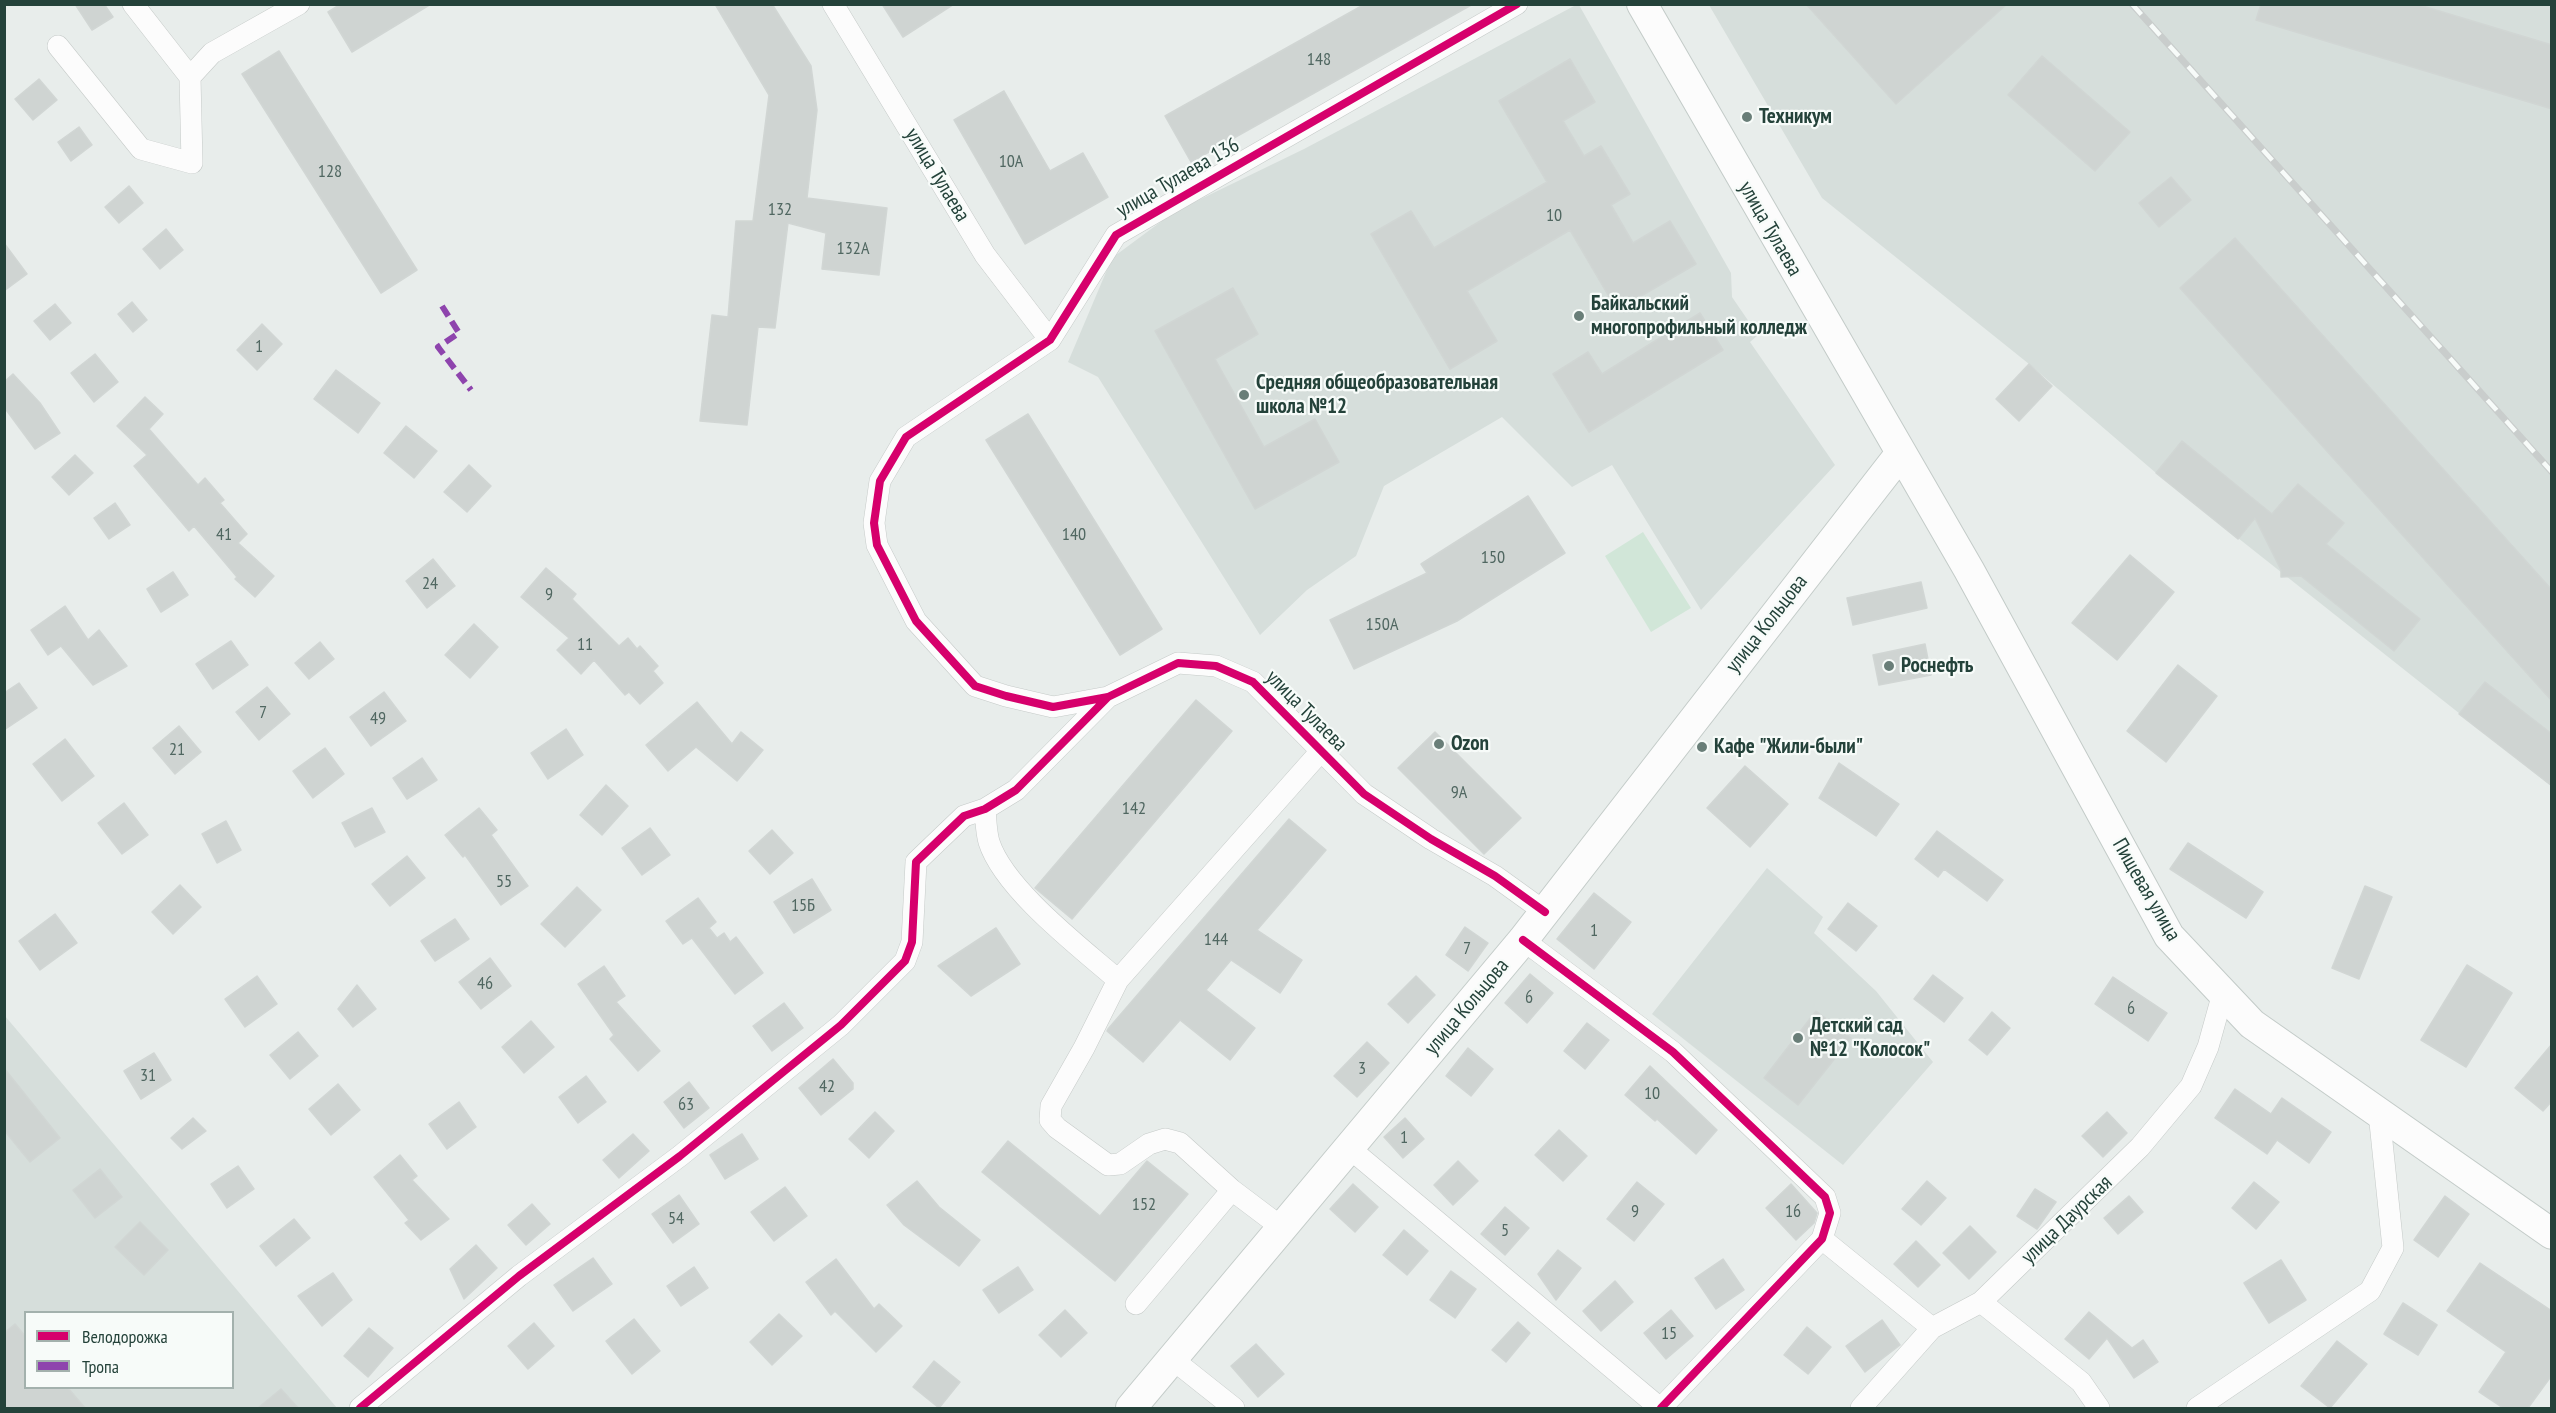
<!DOCTYPE html>
<html>
<head>
<meta charset="utf-8">
<style>
	body { margin:0 }
	#map { position:relative; width:2556px; height:1413px; overflow:hidden; background:#e8edeb; font-family:"PT Sans Narrow",sans-serif }
	canvas { display:block }
	.frame { position:absolute; inset:0; border:6px solid #24423a; pointer-events:none }
	.legend { position:absolute; left:24px; top:1311px; width:210px; height:78px; box-sizing:border-box; background:#f7fbf9; border:2px solid #a3b1ad; margin:0; padding:8px 10px; list-style:none; font-size:18px; color:#24423a }
	.legend li { display:flex; align-items:center; gap:12px; height:30px }
	.legend b { width:30px; border:2px solid #a3b1ad }
</style>
</head>
<body>
<div id="map">
<canvas width="2556" height="1413"></canvas>
<div class="frame"></div>
<ul class="legend">
<li><b style="height:8px;background:#d6006c"></b>Велодорожка</li>
<li><b style="height:8px;background:#8e44ad"></b>Тропа</li>
</ul>
</div>
<script>
const context = document.querySelector('canvas').getContext('2d');
context.lineJoin = 'round';
function paint(path, color) {
  context.fillStyle = color;
  context.fill(path, 'evenodd');
}
function strokePath(path, color, width, dash) {
  context.strokeStyle = color;
  context.lineWidth = width;
  context.lineCap = dash ? 'butt' : 'round';
  context.setLineDash(dash || []);
  context.stroke(path);
}
function drawText(font, color, halo, rows, align = 'center') {
  context.font = font + ' "PT Sans Narrow",sans-serif';
  context.lineWidth = 4.5;
  context.setLineDash([]);
  context.textBaseline = 'middle';
  context.strokeStyle = halo;
  context.fillStyle = color;
  for (const [text, x, y, turn = 0] of rows) {
    context.save();
    context.translate(x, y);
    context.rotate((+turn || 0) * Math.PI / 180);
    context.textAlign = isNaN(turn) ? turn : align;
    if (halo) context.strokeText(text, 0, 0);
    context.fillText(text, 0, 0);
    context.restore();
  }
}
const built = new Path2D(`
	M 1576,5 L 1579,5 L 1731,273 L 1732,297 L 1758,335 L 1750,342 L 1835,465 L 1701,610 L 1612,465 L 1572,487 L 1502,417 L 1384,486 L 1356,556 L 1307,590 L 1260,635 L 1098,377 L 1068,362 L 1112,258 L 1174,212 L 1304,149 Z
	M 1709,5 L 2551,5 L 2551,786 L 2156,473 L 2029,364 L 1822,198 Z
	M 1767,868 L 1823,917 L 1814,933 L 1876,991 L 1933,1062 L 1843,1165 L 1652,1014 Z
	M 5,1016 L 337,1408 L 5,1408 ZM 26,1312 L 232,1312 L 232,1388 L 26,1388 Z`);
const green = new Path2D(`
	M 1643,532 L 1691,608 L 1651,632 L 1605,556 Z`);
const building = new Path2D(`
	M 75,4 L 104,4 L 113,17 L 92,30 Z
	M 341,4 L 431,4 L 352,52 L 328,12 Z
	M 715,4 L 772,4 L 811,66 L 817,110 L 807,198 L 887,208 L 879,275 L 822,269 L 826,233 L 788,223 L 775,328 L 758,327 L 747,425 L 700,421 L 712,315 L 728,317 L 736,221 L 753,221 L 769,95 Z
	M 882,4 L 954,4 L 903,37 Z
	M 1365,4 L 1473,4 L 1191,162 L 1165,116 Z
	M 1806,4 L 2007,4 L 1896,104 Z
	M 2261,4 L 2416,4 L 2552,45 L 2552,109 L 2256,20 Z
	M 279,51 L 417,270 L 381,293 L 242,74 Z
	M 2042,56 L 2130,132 L 2095,171 L 2008,95 Z
	M 1570,59 L 1595,102 L 1563,121 L 1584,156 L 1601,146 L 1630,194 L 1611,205 L 1633,243 L 1670,221 L 1696,264 L 1617,310 L 1570,230 L 1467,291 L 1497,341 L 1450,369 L 1371,234 L 1411,211 L 1434,248 L 1547,182 L 1499,101 Z
	M 39,79 L 57,100 L 33,120 L 15,99 Z
	M 1004,91 L 1050,171 L 1083,153 L 1108,197 L 1025,244 L 954,120 Z
	M 79,127 L 92,145 L 71,161 L 58,142 Z
	M 2171,177 L 2191,200 L 2159,227 L 2139,203 Z
	M 129,186 L 143,203 L 119,223 L 105,207 Z
	M 166,229 L 183,250 L 160,269 L 143,249 Z
	M 2235,238 L 2552,590 L 2552,701 L 2180,288 Z
	M 4,243 L 27,274 L 4,291 Z
	M 1233,288 L 1258,334 L 1215,359 L 1264,447 L 1315,419 L 1339,462 L 1255,509 L 1155,331 Z
	M 132,302 L 147,320 L 133,332 L 118,314 Z
	M 55,304 L 71,323 L 50,340 L 34,321 Z
	M 1700,313 L 1723,350 L 1589,432 L 1553,374 L 1588,352 L 1602,374 Z
	M 262,324 L 282,344 L 257,370 L 237,350 Z
	M 95,354 L 118,382 L 94,402 L 71,373 Z
	M 2029,364 L 2052,386 L 2019,421 L 1996,399 Z
	M 336,370 L 380,403 L 358,433 L 314,399 Z
	M 13,374 L 40,403 L 60,433 L 35,449 L 4,407 L 4,382 Z
	M 145,397 L 163,414 L 149,429 L 198,485 L 205,478 L 224,500 L 220,503 L 247,534 L 238,543 L 274,576 L 255,597 L 235,579 L 237,577 L 194,526 L 189,531 L 134,466 L 147,455 L 117,426 Z
	M 1028,414 L 1162,629 L 1120,655 L 986,440 Z
	M 406,426 L 437,451 L 414,478 L 384,453 Z
	M 2182,441 L 2272,514 L 2298,484 L 2344,523 L 2326,544 L 2420,619 L 2394,651 L 2301,576 L 2281,577 L 2281,570 L 2255,518 L 2238,539 L 2156,473 Z
	M 75,455 L 93,473 L 69,495 L 52,477 Z
	M 469,465 L 491,486 L 467,512 L 444,492 Z
	M 1528,496 L 1565,553 L 1457,621 L 1354,669 L 1330,620 L 1427,573 L 1421,564 Z
	M 115,503 L 130,525 L 109,539 L 94,518 Z
	M 2130,555 L 2174,592 L 2117,660 L 2072,623 Z
	M 433,559 L 455,586 L 427,608 L 406,581 Z
	M 546,568 L 576,594 L 572,599 L 619,646 L 628,638 L 637,649 L 640,646 L 658,666 L 653,671 L 663,683 L 640,704 L 629,692 L 625,695 L 594,660 L 581,674 L 557,650 L 569,638 L 521,597 Z
	M 173,572 L 188,595 L 161,612 L 147,589 Z
	M 1921,582 L 1927,608 L 1853,625 L 1847,598 Z
	M 65,606 L 88,640 L 99,630 L 127,666 L 93,685 L 61,646 L 48,655 L 31,630 Z
	M 474,624 L 498,647 L 470,678 L 445,655 Z
	M 231,641 L 248,665 L 213,689 L 196,664 Z
	M 320,642 L 334,659 L 309,679 L 295,663 Z
	M 1925,644 L 1931,675 L 1879,685 L 1873,655 Z
	M 2178,665 L 2217,696 L 2166,762 L 2127,731 Z
	M 2485,682 L 2552,734 L 2552,786 L 2459,714 Z
	M 19,683 L 37,708 L 4,730 L 4,693 Z
	M 267,687 L 290,714 L 259,740 L 236,712 Z
	M 384,692 L 406,721 L 371,746 L 350,717 Z
	M 1196,700 L 1232,731 L 1072,919 L 1035,888 Z
	M 697,702 L 732,744 L 741,732 L 763,750 L 737,781 L 696,747 L 668,771 L 646,745 Z
	M 179,726 L 201,752 L 175,774 L 153,748 Z
	M 566,729 L 583,755 L 548,779 L 531,753 Z
	M 1435,732 L 1521,818 L 1484,854 L 1398,768 Z
	M 65,739 L 94,776 L 62,801 L 33,764 Z
	M 325,748 L 344,774 L 313,798 L 293,771 Z
	M 422,758 L 437,780 L 407,799 L 393,778 Z
	M 1839,763 L 1899,804 L 1876,836 L 1819,798 Z
	M 1745,766 L 1788,804 L 1750,847 L 1707,808 Z
	M 606,785 L 628,806 L 602,835 L 580,815 Z
	M 124,803 L 148,835 L 122,854 L 98,823 Z
	M 372,808 L 385,832 L 355,847 L 342,823 Z
	M 479,808 L 497,830 L 491,835 L 528,886 L 501,905 L 465,855 L 463,857 L 445,835 Z
	M 1289,819 L 1326,850 L 1257,930 L 1302,960 L 1280,993 L 1231,960 L 1206,990 L 1255,1028 L 1230,1060 L 1180,1020 L 1143,1062 L 1107,1031 L 1108,1029 Z
	M 226,821 L 241,850 L 217,863 L 202,834 Z
	M 650,828 L 670,855 L 642,875 L 622,848 Z
	M 772,830 L 793,853 L 770,874 L 749,851 Z
	M 1937,831 L 2003,880 L 1987,901 L 1944,869 L 1938,877 L 1915,859 Z
	M 2188,843 L 2263,892 L 2246,918 L 2170,869 Z
	M 407,856 L 425,878 L 390,906 L 372,884 Z
	M 812,879 L 831,910 L 794,933 L 774,902 Z
	M 180,885 L 201,907 L 173,934 L 152,912 Z
	M 2365,886 L 2392,897 L 2359,979 L 2332,968 Z
	M 577,887 L 601,910 L 565,947 L 541,924 Z
	M 1594,893 L 1631,922 L 1594,969 L 1557,939 Z
	M 698,898 L 716,922 L 709,928 L 717,938 L 724,933 L 730,942 L 736,937 L 763,973 L 735,994 L 692,938 L 683,944 L 666,921 Z
	M 1848,903 L 1877,926 L 1856,951 L 1828,929 Z
	M 55,914 L 77,943 L 40,970 L 19,941 Z
	M 455,919 L 469,939 L 435,961 L 421,941 Z
	M 1465,927 L 1488,943 L 1468,971 L 1446,955 Z
	M 996,928 L 1020,964 L 971,996 L 938,966 Z
	M 490,958 L 511,986 L 481,1009 L 459,982 Z
	M 2467,965 L 2512,993 L 2466,1067 L 2421,1040 Z
	M 604,966 L 625,996 L 616,1002 L 660,1051 L 638,1071 L 610,1039 L 614,1035 L 578,984 Z
	M 1530,974 L 1553,993 L 1527,1023 L 1505,1003 Z
	M 1933,975 L 1963,998 L 1944,1022 L 1914,999 Z
	M 257,976 L 277,1004 L 245,1027 L 225,999 Z
	M 1416,976 L 1435,995 L 1408,1023 L 1388,1004 Z
	M 2113,977 L 2167,1013 L 2148,1041 L 2095,1004 Z
	M 357,985 L 376,1009 L 353,1027 L 338,1009 Z
	M 784,1003 L 803,1028 L 772,1051 L 753,1026 Z
	M 1816,1011 L 1851,1038 L 1798,1105 L 1764,1078 Z
	M 1992,1012 L 2010,1028 L 1987,1055 L 1969,1040 Z
	M 531,1021 L 554,1047 L 524,1073 L 502,1047 Z
	M 1587,1023 L 1609,1040 L 1585,1069 L 1564,1051 Z
	M 298,1032 L 318,1056 L 290,1079 L 270,1055 Z
	M 1367,1042 L 1389,1063 L 1357,1097 L 1334,1076 Z
	M 2552,1044 L 2552,1101 L 2543,1111 L 2515,1088 Z
	M 1468,1048 L 1493,1069 L 1471,1096 L 1446,1076 Z
	M 154,1053 L 171,1080 L 141,1099 L 124,1071 Z
	M 833,1059 L 853,1083 L 853,1089 L 821,1115 L 799,1088 Z
	M 1650,1066 L 1717,1130 L 1696,1154 L 1657,1119 L 1655,1121 L 1625,1095 Z
	M 4,1068 L 60,1138 L 30,1162 L 4,1130 Z
	M 586,1076 L 606,1102 L 578,1123 L 559,1097 Z
	M 689,1082 L 709,1108 L 684,1128 L 664,1102 Z
	M 338,1084 L 360,1110 L 331,1135 L 309,1109 Z
	M 2235,1089 L 2271,1114 L 2282,1098 L 2331,1132 L 2309,1163 L 2277,1140 L 2267,1154 L 2215,1118 Z
	M 459,1102 L 476,1127 L 447,1149 L 429,1124 Z
	M 875,1112 L 894,1131 L 869,1158 L 849,1139 Z
	M 2107,1112 L 2127,1133 L 2103,1157 L 2082,1136 Z
	M 193,1118 L 206,1131 L 182,1149 L 171,1138 Z
	M 1405,1118 L 1424,1139 L 1403,1158 L 1384,1137 Z
	M 1559,1130 L 1587,1156 L 1563,1181 L 1535,1155 Z
	M 633,1134 L 649,1151 L 619,1178 L 603,1160 Z
	M 742,1134 L 758,1159 L 725,1179 L 710,1155 Z
	M 1008,1141 L 1100,1216 L 1147,1161 L 1188,1194 L 1115,1281 L 982,1172 Z
	M 400,1155 L 417,1176 L 412,1180 L 449,1219 L 421,1240 L 405,1223 L 409,1220 L 374,1177 Z
	M 1458,1161 L 1478,1181 L 1453,1205 L 1434,1185 Z
	M 238,1166 L 254,1189 L 227,1208 L 211,1184 Z
	M 100,1169 L 122,1197 L 95,1218 L 73,1190 Z
	M 917,1181 L 939,1207 L 980,1240 L 959,1266 L 904,1225 L 887,1205 Z
	M 1927,1181 L 1946,1198 L 1921,1225 L 1902,1209 Z
	M 1637,1182 L 1664,1204 L 1634,1241 L 1607,1219 Z
	M 2254,1182 L 2279,1202 L 2256,1229 L 2232,1208 Z
	M 1353,1184 L 1378,1207 L 1355,1232 L 1330,1209 Z
	M 1791,1184 L 1817,1213 L 1814,1223 L 1796,1240 L 1766,1208 Z
	M 785,1187 L 807,1216 L 774,1241 L 751,1212 Z
	M 2035,1189 L 2056,1202 L 2037,1229 L 2017,1216 Z
	M 679,1195 L 699,1224 L 673,1243 L 652,1214 Z
	M 2129,1196 L 2143,1212 L 2118,1234 L 2104,1218 Z
	M 2445,1196 L 2469,1214 L 2438,1257 L 2414,1240 Z
	M 532,1204 L 550,1224 L 526,1245 L 508,1225 Z
	M 1505,1207 L 1529,1228 L 1505,1255 L 1481,1234 Z
	M 294,1219 L 310,1238 L 276,1266 L 260,1246 Z
	M 140,1222 L 168,1250 L 144,1275 L 115,1247 Z
	M 1970,1226 L 1996,1252 L 1969,1279 L 1943,1253 Z
	M 1404,1230 L 1428,1251 L 1407,1275 L 1383,1255 Z
	M 1916,1241 L 1940,1265 L 1918,1287 L 1894,1264 Z
	M 476,1245 L 497,1268 L 464,1299 L 450,1269 Z
	M 1558,1250 L 1581,1268 L 1556,1300 L 1538,1274 Z
	M 593,1258 L 612,1284 L 573,1311 L 554,1285 Z
	M 836,1259 L 874,1309 L 879,1304 L 902,1326 L 876,1352 L 835,1311 L 831,1315 L 806,1282 Z
	M 1723,1259 L 1744,1290 L 1716,1309 L 1695,1278 Z
	M 2281,1260 L 2306,1300 L 2269,1323 L 2244,1283 Z
	M 2480,1263 L 2552,1311 L 2552,1375 L 2528,1408 L 2503,1408 L 2479,1392 L 2506,1352 L 2447,1311 Z
	M 694,1267 L 708,1288 L 681,1306 L 667,1286 Z
	M 1018,1267 L 1033,1290 L 999,1313 L 983,1290 Z
	M 1451,1271 L 1476,1289 L 1455,1318 L 1430,1300 Z
	M 333,1273 L 352,1300 L 322,1326 L 298,1296 Z
	M 1615,1281 L 1633,1302 L 1601,1331 L 1583,1311 Z
	M 2403,1303 L 2437,1325 L 2418,1355 L 2384,1334 Z
	M 1065,1310 L 1087,1333 L 1061,1357 L 1039,1335 Z
	M 1671,1310 L 1693,1336 L 1666,1359 L 1644,1333 Z
	M 2089,1312 L 2132,1348 L 2143,1340 L 2158,1362 L 2134,1378 L 2107,1338 L 2089,1359 L 2065,1339 Z
	M 779,1314 L 802,1336 L 772,1365 L 750,1342 Z
	M 634,1319 L 660,1351 L 632,1374 L 606,1341 Z
	M 1882,1320 L 1900,1345 L 1865,1372 L 1846,1346 Z
	M 1518,1322 L 1530,1333 L 1506,1362 L 1492,1350 Z
	M 534,1323 L 554,1346 L 528,1369 L 508,1346 Z
	M 15,1324 L 26,1337 L 26,1388 L 68,1388 L 85,1408 L 4,1408 L 4,1333 Z
	M 1807,1327 L 1831,1347 L 1808,1374 L 1784,1355 Z
	M 369,1328 L 393,1348 L 368,1377 L 344,1356 Z
	M 2337,1341 L 2367,1364 L 2330,1408 L 2301,1386 Z
	M 1256,1344 L 1284,1374 L 1258,1397 L 1231,1366 Z
	M 934,1361 L 960,1382 L 939,1408 L 913,1387 Z
	M 281,1389 L 298,1408 L 258,1408 Z`);
const street = new Path2D(`
	M 833,4 L 985,255 L 1050,340
	M 1517,4 L 1116,235 L 1050,340 L 906,437 L 880,481 L 874,523 L 877,545 L 916,621 L 975,686 L 1006,696 L 1053,707 L 1108,697 L 1178,663 L 1216,666 L 1253,682 L 1364,794 L 1431,839 L 1495,876 L 1545,912
	M 58,46 L 141,149 L 192,163 L 190,77 L 133,4
	M 190,77 L 212,53 L 299,4
	M 985,809 C 986,820 986,832 989,842 C 1004,889 1080,947 1118,980
	M 1523,940 L 1673,1052 L 1825,1197 L 1830,1213 L 1822,1239 L 1661,1408
	M 1348,1147 L 1660,1408
	M 1281,1227 L 1232,1190 L 1180,1143 L 1165,1139 L 1149,1144 L 1120,1164 L 1108,1165 L 1057,1128 L 1050,1120 L 1051,1106 L 1084,1048 L 1118,980 L 1321,751
	M 1822,1239 L 1932,1328
	M 1981,1302 L 2081,1382 L 2099,1408
	M 1136,1304 L 1232,1190
	M 1171,1358 L 1234,1408
	M 360,1408 L 519,1276 L 680,1156 L 841,1025 L 905,961 L 912,942 L 916,862 L 964,816 L 985,809 L 1016,790 L 1108,697
	M 1861,1408 L 1932,1328 L 1981,1302 L 2140,1147 L 2191,1086 L 2208,1047 L 2223,993
	M 2197,1408 L 2370,1291 L 2393,1248 L 2379,1113`);
const secondary = new Path2D(`
	M 1642,4 L 1969,570 L 2169,936 L 2252,1024 L 2552,1234
	M 1131,1408 L 1523,940 L 1901,453`);
const rail = new Path2D(`
	M 2132,4 L 2552,472`);
const quiet = new Path2D(`
	M 442,306 L 459,333 L 438,347 L 471,390`);
const cycleway = new Path2D(`
	M 1517,4 L 1116,235 L 1050,340 L 906,437 L 880,481 L 874,523 L 877,545 L 916,621 L 975,686 L 1006,696 L 1053,707 L 1108,697 L 1178,663 L 1216,666 L 1253,682 L 1364,794 L 1431,839 L 1495,876 L 1545,912
	M 1523,940 L 1673,1052 L 1825,1197 L 1830,1213 L 1822,1239 L 1661,1408
	M 360,1408 L 519,1276 L 680,1156 L 841,1025 L 905,961 L 912,942 L 916,862 L 964,816 L 985,809 L 1016,790 L 1108,697`);
const markers = [
	[1747,117,6,"#697e78"],
	[1579,316,6,"#697e78"],
	[1244,395,6,"#697e78"],
	[1889,666,6,"#697e78"],
	[1439,744,6,"#697e78"],
	[1702,747,6,"#697e78"],
	[1798,1038,6,"#697e78"]
];
const numberNames = [
	["148",1319,60],
	["10А",1011,162],
	["128",330,172],
	["132",780,210],
	["10",1554,216],
	["132А",853,249],
	["1",259,347],
	["41",224,535],
	["140",1074,535],
	["150",1493,558],
	["24",430,584],
	["9",549,595],
	["150А",1382,625],
	["11",585,645],
	["7",263,713],
	["49",378,719],
	["21",177,750],
	["9А",1459,793],
	["142",1134,809],
	["55",504,882],
	["15Б",803,906],
	["1",1594,931],
	["144",1216,940],
	["7",1467,949],
	["46",485,984],
	["6",1529,998],
	["6",2131,1009],
	["3",1362,1069],
	["31",148,1076],
	["42",827,1087],
	["10",1652,1094],
	["63",686,1105],
	["1",1404,1138],
	["152",1144,1205],
	["9",1635,1212],
	["16",1793,1212],
	["54",676,1219],
	["5",1505,1231],
	["15",1669,1334]
];
const poiNames = [
	["Техникум",1759,117],
	["Байкальский",1591,304],
	["многопрофильный колледж",1591,328],
	["Средняя общеобразовательная",1256,383],
	["школа №12",1256,407],
	["Роснефть",1901,666],
	["Ozon",1451,744],
	["Кафе \"Жили-были\"",1714,747],
	["Детский сад",1810,1026],
	["№12 \"Колосок\"",1810,1050]
];
const streetNames = [
	["улица Тулаева",937,175,59],
	["улица Тулаева 136",1178,178,-30],
	["улица Тулаева",1770,229,60],
	["улица Кольцова",1767,624,-52],
	["улица Тулаева",1306,711,45],
	["Пищевая улица",2146,890,60],
	["улица Кольцова",1467,1007,-50],
	["улица Даурская",2067,1220,-44]
];
paint(built, '#d6dedb');
paint(green, '#d1e6d8');
paint(building, '#cfd4d2');
strokePath(building, '#d1d6d4', 1.5);
strokePath(street, '#c5cac8', 22);
strokePath(secondary, '#c3cbc8', 32);
strokePath(street, '#fcfcfc', 21);
strokePath(secondary, '#fcfcfc', 30);
strokePath(rail, '#c9cdcc', 7);
strokePath(rail, '#f7fbf9', 4.5, [14]);
strokePath(quiet, '#8e44ad', 6, [12, 6]);
strokePath(cycleway, '#d6006c', 8);
for (const [x, y, r, color] of markers) {
  const dot = new Path2D();
  dot.arc(x, y, r, 0, 2 * Math.PI);
  context.fillStyle = color;
  context.fill(dot);
  strokePath(dot, '#f7fbf9', 2);
}
drawText('18px', '#506761', null, numberNames);
drawText('bold 21px', '#24423a', '#f7fbf9', poiNames, 'left');
drawText('21px', '#24423a', '#f7fbf9', streetNames);
</script>
</body>
</html>
